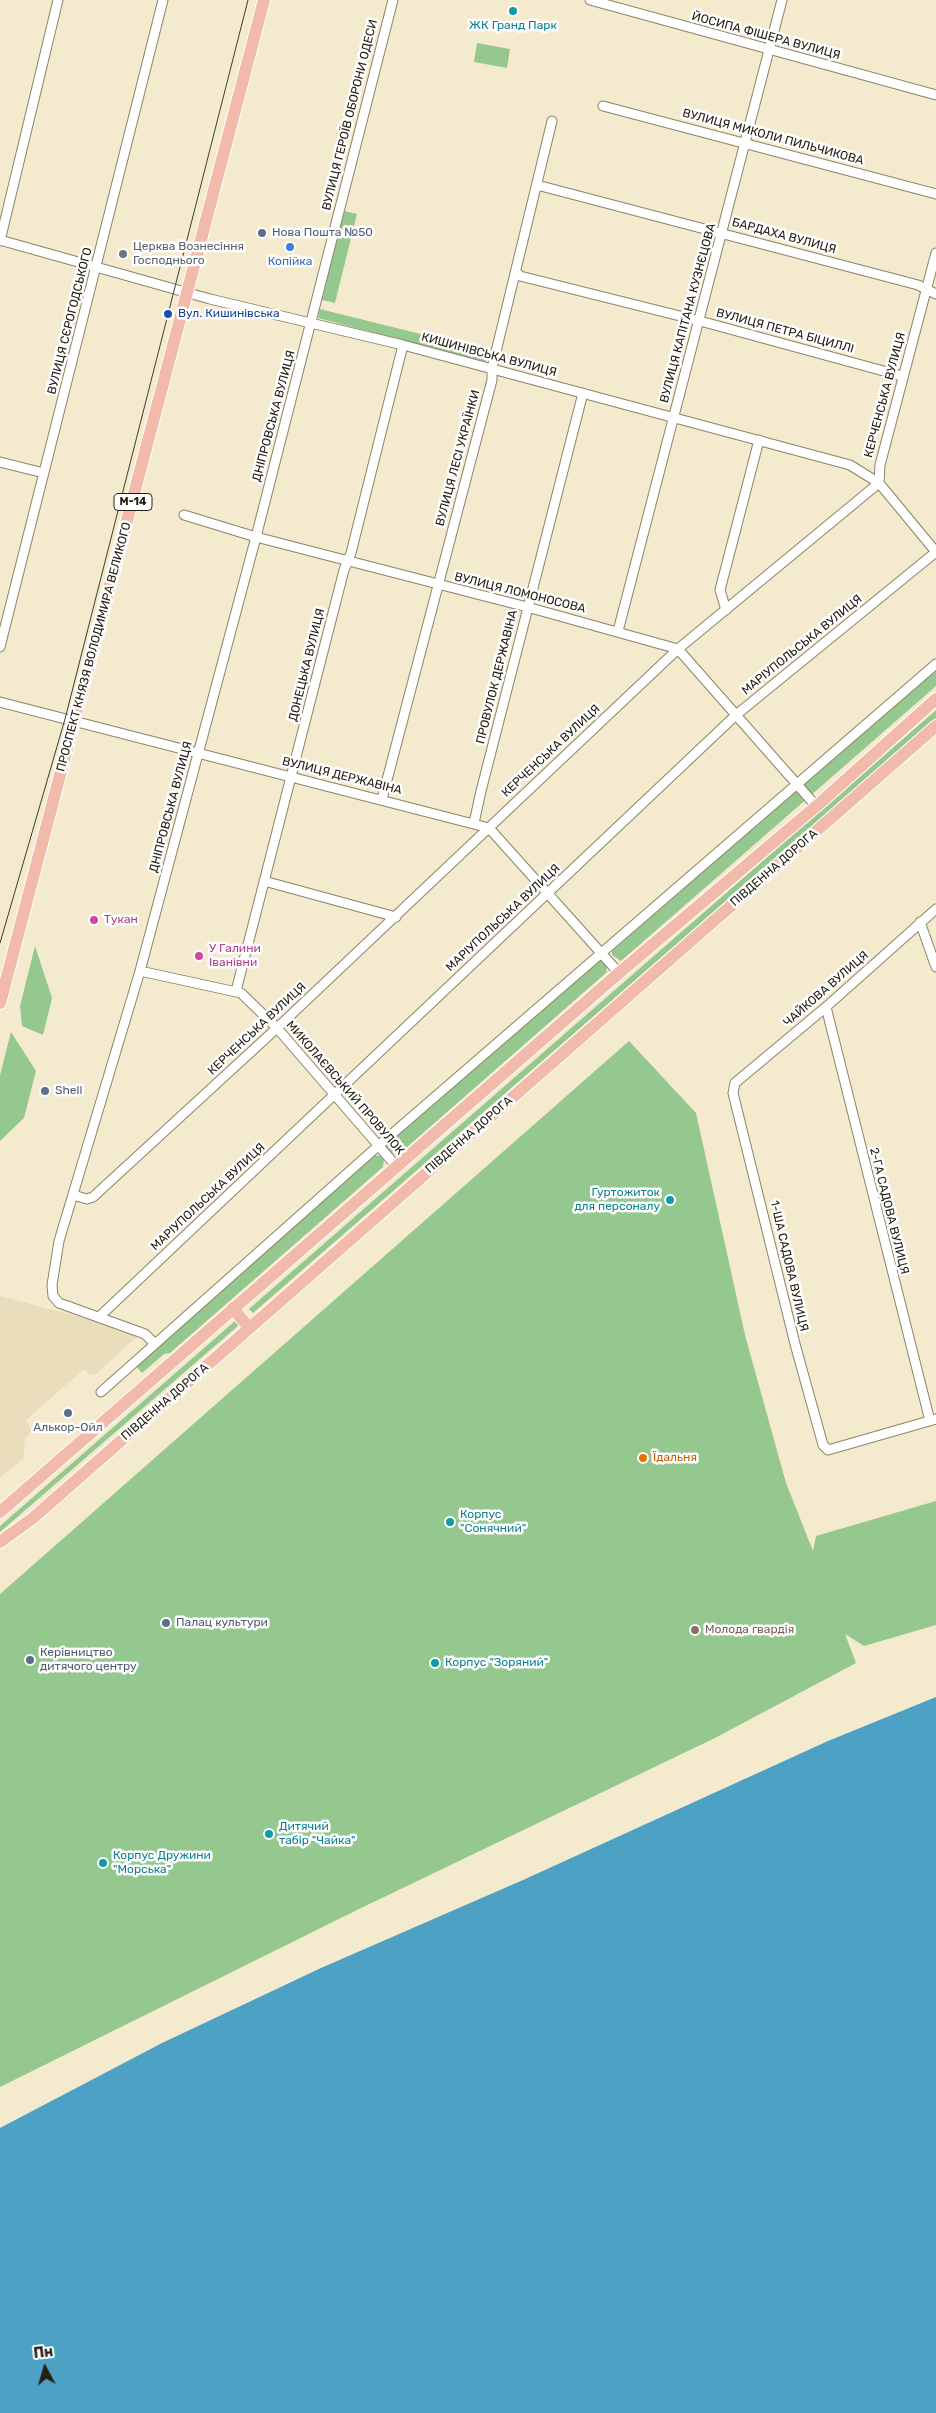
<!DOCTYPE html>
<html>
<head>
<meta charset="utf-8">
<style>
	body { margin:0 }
	#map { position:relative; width:936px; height:2413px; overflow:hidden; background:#f4eacd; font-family:Rubik,sans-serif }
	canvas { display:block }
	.north { position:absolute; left:20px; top:2343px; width:50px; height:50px; -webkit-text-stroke:4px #fff; paint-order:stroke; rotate:354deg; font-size:14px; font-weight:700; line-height:20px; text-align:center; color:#242015 }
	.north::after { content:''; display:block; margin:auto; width:18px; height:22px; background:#242015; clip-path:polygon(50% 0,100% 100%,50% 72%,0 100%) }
</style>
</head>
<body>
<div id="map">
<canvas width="936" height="2413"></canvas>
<div class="north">Пн</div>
</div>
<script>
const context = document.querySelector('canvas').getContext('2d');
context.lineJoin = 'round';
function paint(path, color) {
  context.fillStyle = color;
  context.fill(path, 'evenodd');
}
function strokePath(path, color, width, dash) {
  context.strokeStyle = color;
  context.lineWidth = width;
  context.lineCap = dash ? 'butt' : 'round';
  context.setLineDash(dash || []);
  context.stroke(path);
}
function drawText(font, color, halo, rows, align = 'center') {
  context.font = font + ' Rubik,sans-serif';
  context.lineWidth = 5;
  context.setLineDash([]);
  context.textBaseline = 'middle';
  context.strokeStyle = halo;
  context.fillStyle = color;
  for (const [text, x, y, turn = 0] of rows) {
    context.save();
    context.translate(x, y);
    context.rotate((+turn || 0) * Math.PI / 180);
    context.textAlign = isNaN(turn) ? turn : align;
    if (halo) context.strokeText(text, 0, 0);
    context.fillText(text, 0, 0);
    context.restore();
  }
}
const built = new Path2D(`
	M 0,1296 L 141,1333 L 95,1375 L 90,1375 L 84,1369 L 26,1420 L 32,1431 L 25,1438 L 23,1459 L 0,1477 Z`);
const green = new Path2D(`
	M 477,43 L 510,49 L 507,68 L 474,62 Z
	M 344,211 L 357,214 L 335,303 L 322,300 Z
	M 320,309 L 489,351 L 486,362 L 318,318 Z
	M 936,669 L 936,686 L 621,961 L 612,955 L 612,951 Z
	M 936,710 L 936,718 L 253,1313 L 249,1309 Z
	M 35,946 L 52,998 L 43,1035 L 22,1026 L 20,1006 Z
	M 600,960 L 606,965 L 607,972 L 398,1155 L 387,1152 L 386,1145 Z
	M 11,1032 L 36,1071 L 24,1118 L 0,1141 L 0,1075 Z
	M 629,1041 L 696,1113 L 745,1335 L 786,1483 L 813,1551 L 816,1536 L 936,1501 L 936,1625 L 864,1646 L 845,1634 L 856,1663 L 713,1739 L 359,1909 L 0,2087 L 0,1594 Z
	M 373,1155 L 381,1156 L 384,1159 L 383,1167 L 170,1353 L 164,1354 L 142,1373 L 136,1366 Z
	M 235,1321 L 239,1325 L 0,1532 L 0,1526 Z`);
const water = new Path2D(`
	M 936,1697 L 936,2413 L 0,2413 L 0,2128 L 162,2043 L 321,1968 L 523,1880 L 828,1741 Z`);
const street = new Path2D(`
	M 590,0 L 936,95
	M 603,106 L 936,194
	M 537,185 L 918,285 L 936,294
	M 0,240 L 210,299 L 403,345 L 850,465 L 879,483 L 936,552
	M 0,241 L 58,0
	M 516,272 L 520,276 L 700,321 L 902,376
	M 0,462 L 44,473
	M 184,515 L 256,537 L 527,607 L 678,649 L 816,806
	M 726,610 L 720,590 L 759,440
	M 618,631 L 782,0
	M 0,647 L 163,0
	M 0,702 L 489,828 L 619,973
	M 382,799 L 492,380 L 492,368 L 552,121
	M 474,823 L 481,791 L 583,393
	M 264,881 L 396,917
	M 936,909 L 826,1007 L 735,1083 L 733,1093 L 795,1344 L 823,1445 L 828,1450 L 936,1419
	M 920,922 L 936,967
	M 140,971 L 241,993 L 277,1028 L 397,1167
	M 236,991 L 344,570 L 351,553 L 403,345
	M 826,1007 L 930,1421
	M 73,1195 L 87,1199 L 93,1197 L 277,1028 L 678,649 L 879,483 L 880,465 L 936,253
	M 99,1317 L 736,715 L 936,552
	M 155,1344 L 145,1334 L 59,1303 L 53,1296 L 52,1285 L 59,1241 L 140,971 L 256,537 L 393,0
	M 101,1392 L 378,1146 L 936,664`);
const primary = new Path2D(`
	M 0,1003 L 264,0
	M 233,1308 L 249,1328
	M 0,1512 L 619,973 L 820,803 L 936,699
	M 0,1542 L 33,1518 L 936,726`);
const tram = new Path2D(`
	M 0,943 L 65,719 L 248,0`);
const markers = [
	[513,11,5,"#0f9aa8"],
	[262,233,5,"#5c6f8a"],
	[290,247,5,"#3f7fe0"],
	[123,254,5,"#6b7280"],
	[168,314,5,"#1a4fb4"],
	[94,920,5,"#d1479c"],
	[199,956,5,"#d1479c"],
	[45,1091,5,"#5c6f8a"],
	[670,1200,5,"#0f9aa8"],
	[68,1413,5,"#5c6f8a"],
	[643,1458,5,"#e8710a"],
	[450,1522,5,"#0f9aa8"],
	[166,1623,5,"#5c6f8a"],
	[695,1630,5,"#8d6e63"],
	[30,1660,5,"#5c6f8a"],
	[435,1663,5,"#0f9aa8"],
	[269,1834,5,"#0f9aa8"],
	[103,1863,5,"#0f9aa8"]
];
const shields = [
	[133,502,38]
];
const shieldNames = [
	["М-14",133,502]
];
const cultureNames = [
	["ЖК Гранд Парк",513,26,"center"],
	["Гуртожиток",660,1193,"right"],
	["для персоналу",660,1207,"right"],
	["Корпус",460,1515],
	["\"Сонячний\"",460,1529],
	["Корпус \"Зоряний\"",445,1663],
	["Дитячий",279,1827],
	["табір \"Чайка\"",279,1841],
	["Корпус Дружини",113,1856],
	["\"Морська\"",113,1870]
];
const streetNames = [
	["ЙОСИПА ФІШЕРА ВУЛИЦЯ",766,36,15],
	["ВУЛИЦЯ ГЕРОЇВ ОБОРОНИ ОДЕСИ",350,115,-76],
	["ВУЛИЦЯ МИКОЛИ ПИЛЬЧИКОВА",773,137,15],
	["БАРДАХА ВУЛИЦЯ",784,236,15],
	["ВУЛИЦЯ КАПІТАНА КУЗНЄЦОВА",688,313,-75],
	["ВУЛИЦЯ СЄРОГОДСЬКОГО",70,321,-76],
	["ВУЛИЦЯ ПЕТРА БІЦИЛЛІ",785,331,15],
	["КИШИНІВСЬКА ВУЛИЦЯ",489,355,15],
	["КЕРЧЕНСЬКА ВУЛИЦЯ",885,395,-75],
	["ДНІПРОВСЬКА ВУЛИЦЯ",274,416,-75],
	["ВУЛИЦЯ ЛЕСІ УКРАЇНКИ",458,458,-75],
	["ВУЛИЦЯ ЛОМОНОСОВА",520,593,14],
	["МАРІУПОЛЬСЬКА ВУЛИЦЯ",802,645,-39],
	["ПРОСПЕКТ КНЯЗЯ ВОЛОДИМИРА ВЕЛИКОГО",94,647,-75],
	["ДОНЕЦЬКА ВУЛИЦЯ",307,665,-76],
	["ПРОВУЛОК ДЕРЖАВІНА",497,677,-76],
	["КЕРЧЕНСЬКА ВУЛИЦЯ",551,751,-43],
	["ВУЛИЦЯ ДЕРЖАВІНА",342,776,14],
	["ДНІПРОВСЬКА ВУЛИЦЯ",171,807,-75],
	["ПІВДЕННА ДОРОГА",774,868,-41],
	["МАРІУПОЛЬСЬКА ВУЛИЦЯ",503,918,-43],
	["ЧАЙКОВА ВУЛИЦЯ",826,989,-41],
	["КЕРЧЕНСЬКА ВУЛИЦЯ",257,1029,-43],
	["МИКОЛАЄВСЬКИЙ ПРОВУЛОК",345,1088,49],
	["ПІВДЕННА ДОРОГА",469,1135,-41],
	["МАРІУПОЛЬСЬКА ВУЛИЦЯ",208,1197,-43],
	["2-ГА САДОВА ВУЛИЦЯ",889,1211,76],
	["1-ША САДОВА ВУЛИЦЯ",789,1266,77],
	["ПІВДЕННА ДОРОГА",165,1402,-41]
];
const serviceNames = [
	["Нова Пошта №50",272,233],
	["Shell",55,1091],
	["Алькор-Ойл",68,1428,"center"],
	["Палац культури",176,1623],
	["Керівництво",40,1653],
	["дитячого центру",40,1667]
];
const worshipNames = [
	["Церква Вознесіння",133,247],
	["Господнього",133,261]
];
const shopNames = [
	["Копійка",290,262]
];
const transitNames = [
	["Вул. Кишинівська",178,314]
];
const hotelNames = [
	["Тукан",104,920],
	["У Галини",209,949],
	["Іванівни",209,963]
];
const foodNames = [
	["Їдальня",653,1458]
];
const educationNames = [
	["Молода гвардія",705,1630]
];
paint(built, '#eaddbb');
paint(green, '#95c88f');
paint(water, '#4ca1c5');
strokePath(street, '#8c8369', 11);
strokePath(primary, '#fff', 14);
strokePath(street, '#fff', 9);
strokePath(primary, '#f1baaa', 12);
strokePath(tram, '#413c2e', 1);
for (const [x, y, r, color] of markers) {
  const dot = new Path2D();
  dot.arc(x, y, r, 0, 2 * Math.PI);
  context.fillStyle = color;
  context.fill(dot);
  strokePath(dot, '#fff', 2);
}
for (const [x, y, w] of shields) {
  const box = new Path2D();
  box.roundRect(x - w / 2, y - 8.5, w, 17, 4);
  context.fillStyle = '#fff';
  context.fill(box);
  strokePath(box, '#242015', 1);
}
drawText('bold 11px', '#242015', null, shieldNames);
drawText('12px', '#0d838f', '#fff', cultureNames, 'left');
drawText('12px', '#242015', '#fff', streetNames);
drawText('12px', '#4e5e75', '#fff', serviceNames, 'left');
drawText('12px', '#5b616d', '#fff', worshipNames, 'left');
drawText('12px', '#366cbe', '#fff', shopNames);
drawText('12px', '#164399', '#fff', transitNames, 'left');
drawText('12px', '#b23c85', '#fff', hotelNames, 'left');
drawText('12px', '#c56008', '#fff', foodNames, 'left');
drawText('12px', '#785e54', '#fff', educationNames, 'left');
</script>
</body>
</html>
